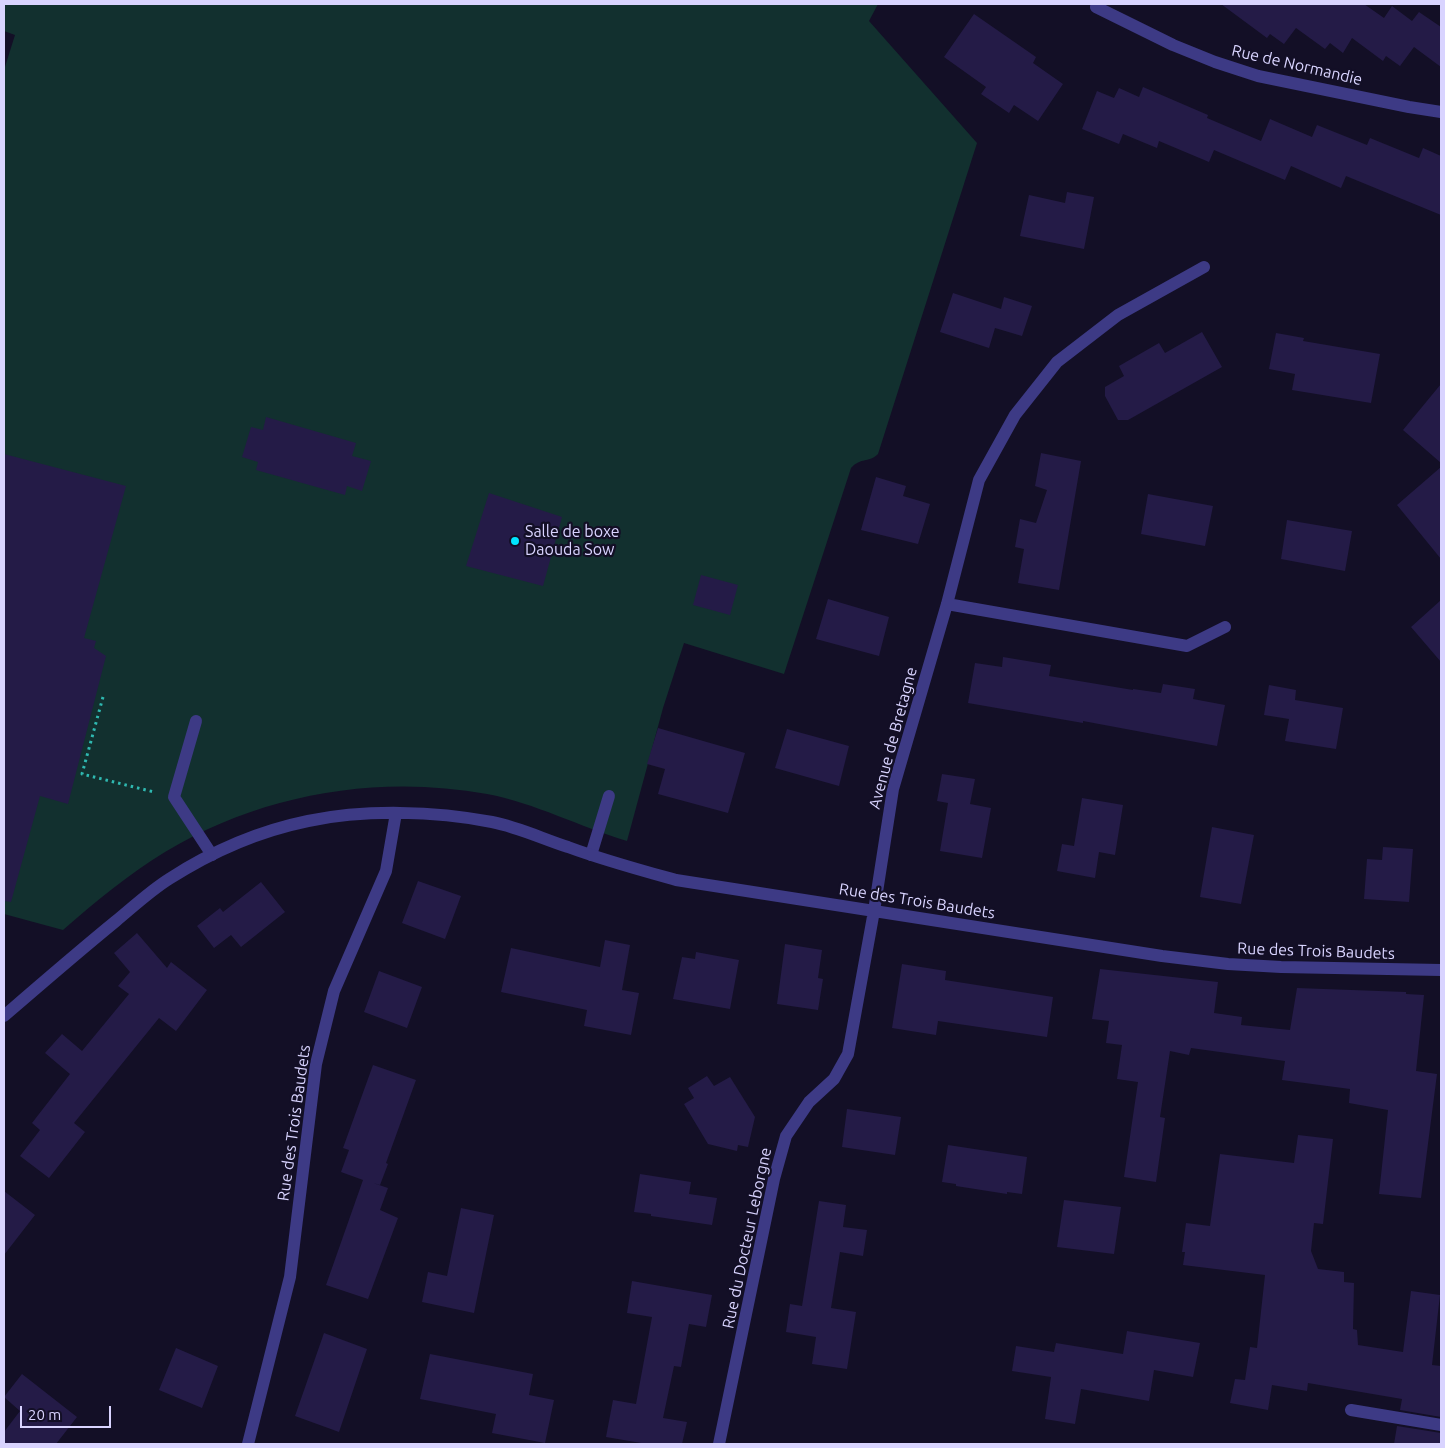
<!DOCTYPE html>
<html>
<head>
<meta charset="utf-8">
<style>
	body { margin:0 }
	#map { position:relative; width:1445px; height:1448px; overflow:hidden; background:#130f26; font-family:Ubuntu,sans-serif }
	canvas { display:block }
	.frame { position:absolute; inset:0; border:5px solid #d9d4ff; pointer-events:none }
	.scale { position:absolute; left:20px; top:1406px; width:91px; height:22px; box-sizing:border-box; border:2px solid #d9d4ff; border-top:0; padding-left:6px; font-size:15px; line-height:18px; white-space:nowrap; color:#d9d4ff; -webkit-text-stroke:4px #130f26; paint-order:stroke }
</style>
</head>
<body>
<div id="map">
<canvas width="1445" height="1448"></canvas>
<div class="frame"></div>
<div class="scale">20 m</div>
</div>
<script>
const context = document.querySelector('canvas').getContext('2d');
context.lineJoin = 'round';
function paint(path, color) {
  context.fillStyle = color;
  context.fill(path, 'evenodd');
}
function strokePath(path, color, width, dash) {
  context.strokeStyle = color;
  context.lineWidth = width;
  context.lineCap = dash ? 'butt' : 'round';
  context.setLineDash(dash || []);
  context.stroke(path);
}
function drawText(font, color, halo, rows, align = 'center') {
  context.font = font + ' Ubuntu,sans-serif';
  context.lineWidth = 4.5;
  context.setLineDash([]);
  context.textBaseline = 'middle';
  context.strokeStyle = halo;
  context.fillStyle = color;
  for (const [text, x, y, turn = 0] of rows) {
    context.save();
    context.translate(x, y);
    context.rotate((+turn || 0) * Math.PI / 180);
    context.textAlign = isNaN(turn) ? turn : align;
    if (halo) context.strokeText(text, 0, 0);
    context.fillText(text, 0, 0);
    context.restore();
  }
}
const green = new Path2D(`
	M 4,4 L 878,4 L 869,21 L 977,143 L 878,454 C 869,463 861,457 851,468 L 784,674 L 684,643 L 663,708 L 627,841 C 580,827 535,803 487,794 C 377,774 261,794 165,852 C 129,874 95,902 63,930 L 4,914 L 4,70 L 15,35 L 4,31 Z`);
const building = new Path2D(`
	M 1221,4 L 1364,4 L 1384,18 L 1392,6 L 1412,21 L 1419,12 L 1441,27 L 1441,67 L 1414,47 L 1400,66 L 1386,56 L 1383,61 L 1352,38 L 1343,53 L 1330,43 L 1325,49 L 1296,28 L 1284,44 L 1270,34 L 1267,38 Z
	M 974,14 L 1036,57 L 1033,63 L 1063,84 L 1038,121 L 1014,105 L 1009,113 L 981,94 L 986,87 L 944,57 Z
	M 1143,87 L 1208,115 L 1207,118 L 1261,141 L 1270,119 L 1312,137 L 1317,125 L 1367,145 L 1370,138 L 1419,158 L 1423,148 L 1441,156 L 1441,215 L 1346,176 L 1341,188 L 1291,166 L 1285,180 L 1214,150 L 1209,162 L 1159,141 L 1157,148 L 1123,134 L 1119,144 L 1082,129 L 1097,91 L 1114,98 L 1119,88 L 1139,97 Z
	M 1067,192 L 1094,197 L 1084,249 L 1020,236 L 1029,195 L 1065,203 Z
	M 953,293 L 1001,309 L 1004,297 L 1032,306 L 1022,336 L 995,328 L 989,348 L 940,332 Z
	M 1202,332 L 1222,367 L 1128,420 L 1118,420 L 1105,396 L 1105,387 L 1124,376 L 1119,366 L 1159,343 L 1165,353 Z
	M 1276,333 L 1304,338 L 1303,341 L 1380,354 L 1371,403 L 1292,390 L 1295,374 L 1269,369 Z
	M 1441,384 L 1441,463 L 1403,430 Z
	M 266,417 L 356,443 L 352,456 L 371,461 L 362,491 L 347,486 L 345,495 L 256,470 L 258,462 L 242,457 L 251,427 L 263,430 Z
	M 1041,453 L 1081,461 L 1059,590 L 1018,583 L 1024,549 L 1015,547 L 1020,519 L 1036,523 L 1047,490 L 1035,486 Z
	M 4,454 L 126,486 L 84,638 L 96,641 L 94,648 L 106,656 L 68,804 L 40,796 L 11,902 L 4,901 Z
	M 1441,467 L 1441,559 L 1397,505 Z
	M 876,477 L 906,486 L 903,496 L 930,504 L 918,544 L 861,530 Z
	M 489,493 L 562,517 L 543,586 L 466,566 Z
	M 1148,494 L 1213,506 L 1205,546 L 1141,534 Z
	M 1287,520 L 1352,531 L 1345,571 L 1281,559 Z
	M 701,575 L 738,585 L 730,615 L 693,605 Z
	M 828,599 L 889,617 L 879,656 L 816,639 Z
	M 1441,600 L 1441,662 L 1411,627 Z
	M 1003,657 L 1051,665 L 1049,676 L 1133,690 L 1133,689 L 1161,693 L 1163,684 L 1195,689 L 1193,699 L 1225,705 L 1217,746 L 1083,721 L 1083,723 L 968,703 L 975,663 L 1002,667 Z
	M 1269,685 L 1296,690 L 1295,700 L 1343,708 L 1336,749 L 1285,741 L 1289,719 L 1264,715 Z
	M 658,728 L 745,753 L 728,813 L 658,794 L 665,769 L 647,764 Z
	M 787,729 L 849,746 L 839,786 L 775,768 Z
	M 942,774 L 975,779 L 970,804 L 991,808 L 982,858 L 940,851 L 948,803 L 937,801 Z
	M 1082,798 L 1123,805 L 1115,855 L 1099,852 L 1095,878 L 1057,871 L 1062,844 L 1074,846 Z
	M 1212,827 L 1254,835 L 1241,904 L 1200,897 Z
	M 1383,847 L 1413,849 L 1409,902 L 1364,899 L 1367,859 L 1382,860 Z
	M 418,881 L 461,896 L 445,939 L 402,923 Z
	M 261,882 L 285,912 L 241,947 L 231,935 L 214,948 L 197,926 L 220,908 L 223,912 Z
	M 137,933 L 167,968 L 171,962 L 207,990 L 176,1031 L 159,1018 L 74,1123 L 85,1132 L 49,1178 L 20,1156 L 40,1130 L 32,1123 L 70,1074 L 45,1053 L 62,1034 L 82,1051 L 129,994 L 118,986 L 130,972 L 114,953 Z
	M 605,940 L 630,945 L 622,990 L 639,993 L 631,1035 L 584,1026 L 587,1010 L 501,992 L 511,948 L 600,967 Z
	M 785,944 L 822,950 L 818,978 L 823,979 L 818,1010 L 777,1004 Z
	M 696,952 L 739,960 L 730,1009 L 673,999 L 682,957 L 695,959 Z
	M 902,964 L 946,971 L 945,980 L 1053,997 L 1047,1037 L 938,1021 L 936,1035 L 892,1028 Z
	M 1100,969 L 1218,982 L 1214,1013 L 1242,1017 L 1241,1025 L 1290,1030 L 1297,988 L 1406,992 L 1406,994 L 1424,995 L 1416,1071 L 1437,1074 L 1421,1198 L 1379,1194 L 1388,1110 L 1349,1103 L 1350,1089 L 1282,1080 L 1285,1061 L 1191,1048 L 1189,1055 L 1170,1051 L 1160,1117 L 1165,1118 L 1156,1182 L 1124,1177 L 1138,1082 L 1117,1079 L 1122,1045 L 1106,1043 L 1109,1021 L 1092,1019 Z
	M 379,971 L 422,987 L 407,1028 L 364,1012 Z
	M 373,1065 L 416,1080 L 386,1163 L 388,1164 L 380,1185 L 373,1183 L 388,1188 L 380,1210 L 398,1218 L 368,1299 L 326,1285 L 363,1180 L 341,1172 L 349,1150 L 343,1148 Z
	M 707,1076 L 714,1086 L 730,1077 L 755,1117 L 748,1147 L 738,1145 L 737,1151 L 708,1144 L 684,1104 L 694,1098 L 688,1088 Z
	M 847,1109 L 901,1117 L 895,1155 L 842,1147 Z
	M 1298,1135 L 1333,1139 L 1323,1224 L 1314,1223 L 1311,1251 L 1318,1269 L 1344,1272 L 1344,1282 L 1354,1283 L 1353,1329 L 1357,1330 L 1358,1345 L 1403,1352 L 1411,1291 L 1440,1295 L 1432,1365 L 1441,1366 L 1441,1417 L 1400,1410 L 1402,1399 L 1308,1383 L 1307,1391 L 1272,1385 L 1268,1410 L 1230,1403 L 1235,1379 L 1245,1380 L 1250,1347 L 1257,1348 L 1265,1275 L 1183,1265 L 1185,1252 L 1182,1252 L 1186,1223 L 1210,1226 L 1220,1154 L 1294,1163 Z
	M 948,1145 L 1027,1157 L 1022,1194 L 1007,1192 L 1007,1194 L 956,1186 L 956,1184 L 942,1182 Z
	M 640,1174 L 691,1182 L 689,1194 L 717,1198 L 712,1225 L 651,1216 L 651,1214 L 634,1212 Z
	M 4,1191 L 35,1215 L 4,1255 Z
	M 1064,1200 L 1121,1207 L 1114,1254 L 1057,1247 Z
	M 819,1201 L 846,1205 L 843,1227 L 867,1230 L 863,1256 L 840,1252 L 831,1308 L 856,1312 L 847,1369 L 812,1364 L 816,1337 L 786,1332 L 790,1304 L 802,1306 Z
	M 461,1208 L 494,1215 L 474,1313 L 422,1302 L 428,1272 L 447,1276 Z
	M 632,1281 L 712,1295 L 706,1327 L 689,1324 L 681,1367 L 674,1366 L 663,1418 L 687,1422 L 682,1444 L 647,1444 L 606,1437 L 613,1400 L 636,1404 L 652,1317 L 627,1313 Z
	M 1127,1331 L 1200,1343 L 1193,1377 L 1154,1370 L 1149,1401 L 1081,1389 L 1075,1424 L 1045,1419 L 1051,1377 L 1012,1371 L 1016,1346 L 1054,1352 L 1056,1343 L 1123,1354 Z
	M 324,1333 L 367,1349 L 339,1432 L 295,1416 Z
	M 176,1348 L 218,1366 L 202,1408 L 159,1390 Z
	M 430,1354 L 533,1374 L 529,1395 L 554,1400 L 545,1443 L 492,1433 L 496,1414 L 420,1399 Z
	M 22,1374 L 77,1417 L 56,1444 L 4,1444 L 4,1432 L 20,1411 L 4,1397 Z
	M 1397,1426 L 1441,1433 L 1441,1444 L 1394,1444 Z`);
const path = new Path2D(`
	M 103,697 L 82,774 L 154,792`);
const service = new Path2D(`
	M 196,721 L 174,797 L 212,855
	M 591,855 L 609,796`);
const minor = new Path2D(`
	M 1096,7 L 1173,45 L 1215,62 L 1258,76 L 1409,107 L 1441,112
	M 947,604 L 1187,646 L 1225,627
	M 4,1016 C 41,984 78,952 116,921 C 133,907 150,891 169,879 C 211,852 259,831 308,821 C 365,809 435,811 492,822 C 518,827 543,839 568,847 C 603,860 640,870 676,880 L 1162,956 L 1228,964 L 1281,967 L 1441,970
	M 1351,1410 L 1441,1425
	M 248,1444 L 290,1277 L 316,1064 L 334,991 L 386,871 L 396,813
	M 719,1444 L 774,1179 L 786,1136 L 809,1102 L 834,1079 L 848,1054 L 874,911 L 893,789 L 947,604 L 979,480 L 1015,415 L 1057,362 L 1118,315 L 1204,267`);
const markers = [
	[515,541,5,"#00e5ff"]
];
const streetNames = [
	["Rue de Normandie",1297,65,13],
	["Avenue de Bretagne",893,738,-75],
	["Rue des Trois Baudets",917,901,9],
	["Rue des Trois Baudets",1316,951,2],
	["Rue des Trois Baudets",294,1123,-82],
	["Rue du Docteur Leborgne",747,1238,-78]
];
const poiNames = [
	["Salle de boxe",525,532],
	["Daouda Sow",525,550]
];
paint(green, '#12302f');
paint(building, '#241b47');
strokePath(path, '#2fb8b0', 3, [2.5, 4]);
strokePath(service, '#3d3a85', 12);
strokePath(minor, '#3d3a85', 12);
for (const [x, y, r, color] of markers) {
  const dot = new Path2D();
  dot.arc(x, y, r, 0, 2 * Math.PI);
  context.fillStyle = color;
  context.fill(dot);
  strokePath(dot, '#130f26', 2);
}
drawText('16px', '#d9d4ff', '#130f26', streetNames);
drawText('16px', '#d9d4ff', '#130f26', poiNames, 'left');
</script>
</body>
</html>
